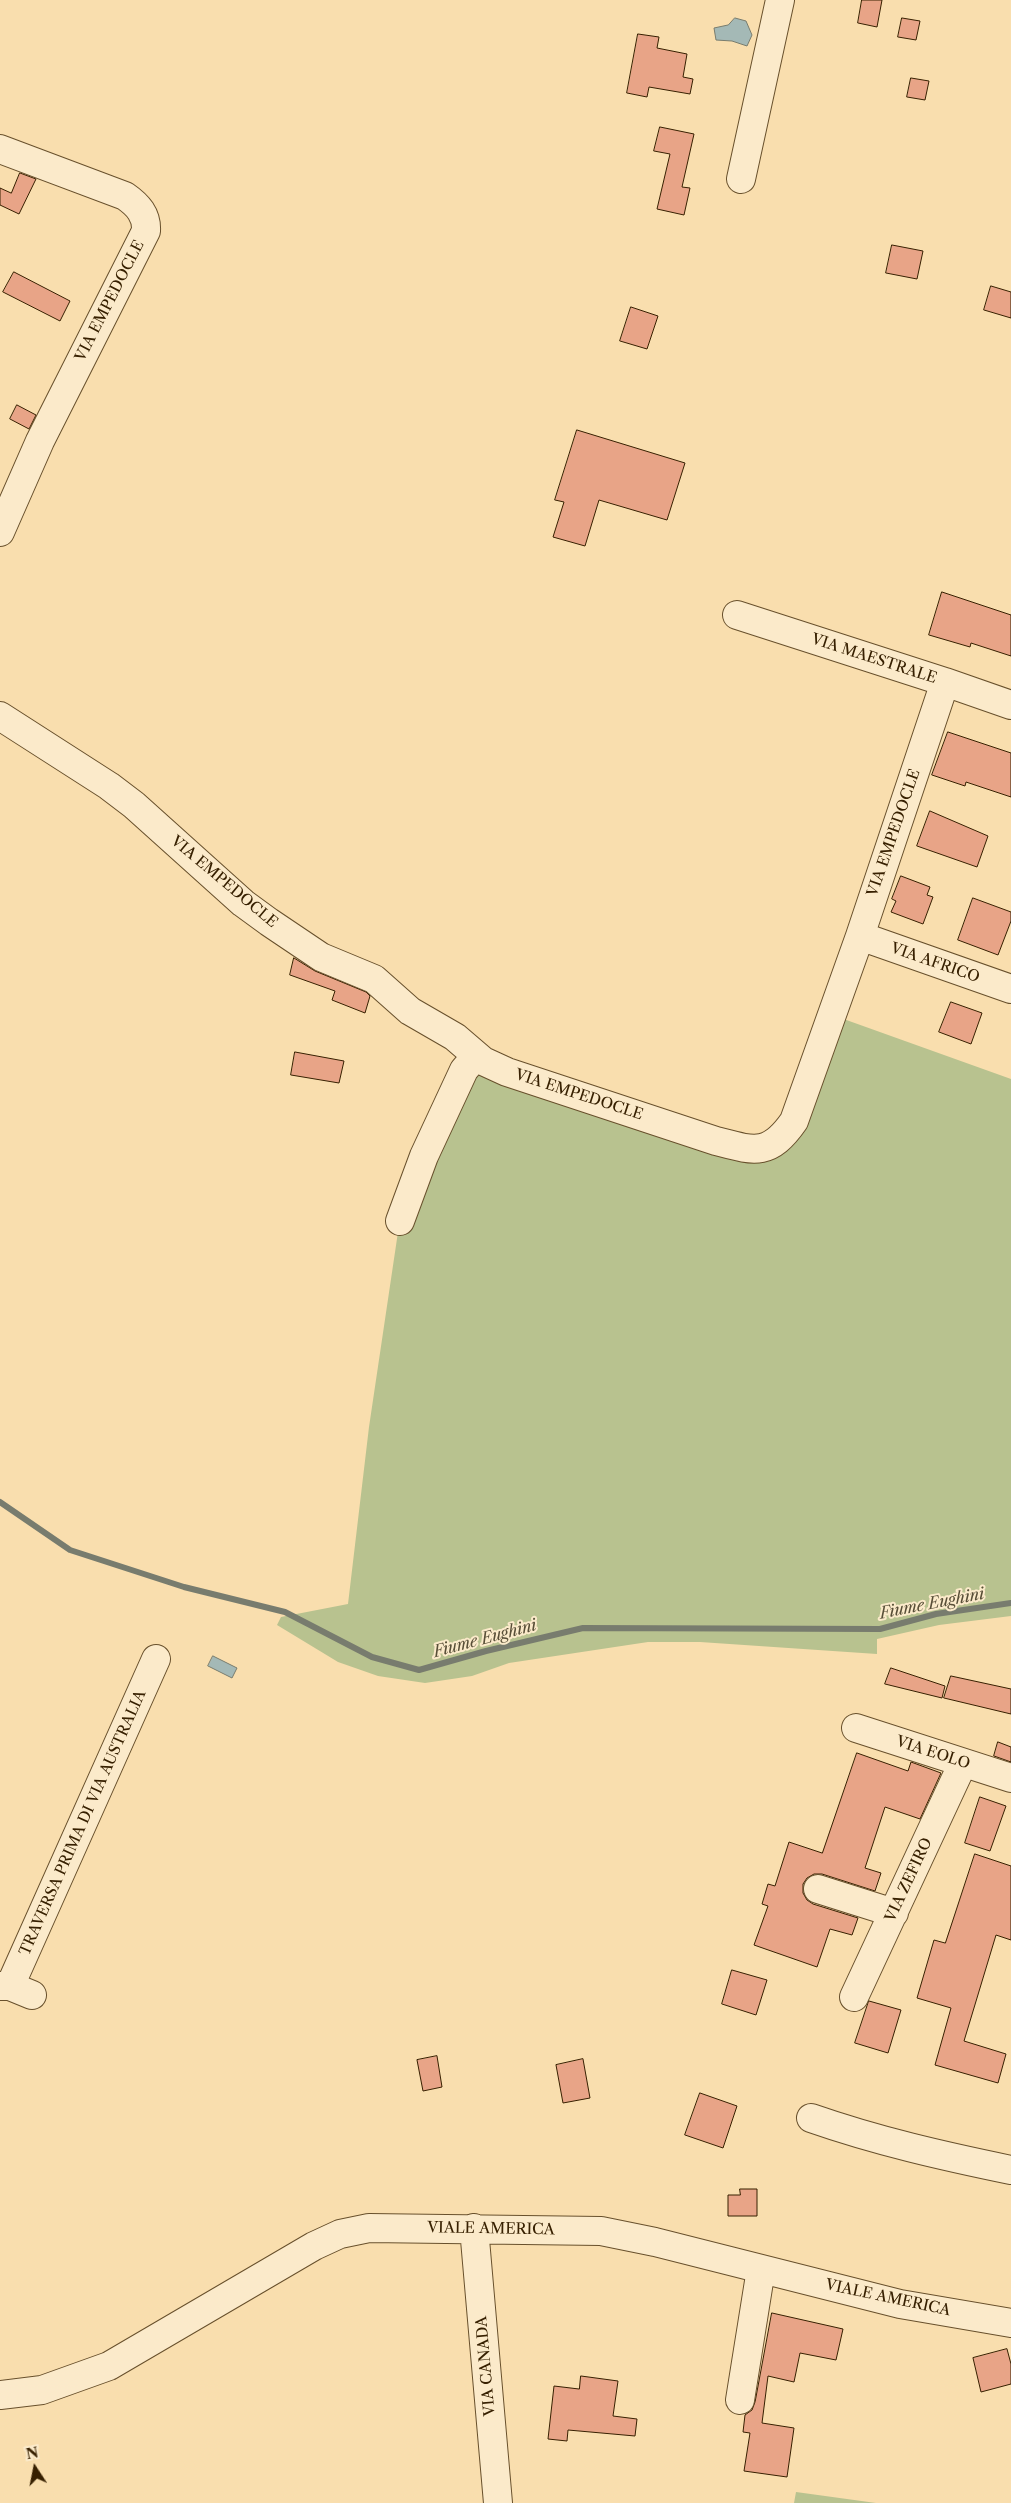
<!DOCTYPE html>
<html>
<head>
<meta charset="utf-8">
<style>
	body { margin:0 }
	#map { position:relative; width:1011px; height:2503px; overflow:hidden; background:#f9deae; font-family:"Libre Caslon Text",serif }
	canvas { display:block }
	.north { position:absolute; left:10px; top:2443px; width:50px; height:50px; -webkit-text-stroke:4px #fbeaca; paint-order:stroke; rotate:349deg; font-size:14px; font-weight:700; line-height:20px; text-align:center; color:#372001 }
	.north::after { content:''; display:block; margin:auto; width:18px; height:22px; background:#372001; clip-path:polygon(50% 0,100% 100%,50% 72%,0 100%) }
</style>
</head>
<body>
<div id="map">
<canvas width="1011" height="2503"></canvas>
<div class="north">N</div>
</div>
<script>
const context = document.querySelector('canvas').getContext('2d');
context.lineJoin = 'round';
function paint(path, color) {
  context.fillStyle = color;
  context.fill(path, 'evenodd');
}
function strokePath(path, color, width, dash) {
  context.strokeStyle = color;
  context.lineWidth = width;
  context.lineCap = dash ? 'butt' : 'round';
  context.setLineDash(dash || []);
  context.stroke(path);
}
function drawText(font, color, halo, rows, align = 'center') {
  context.font = font + ' "Libre Caslon Text",serif';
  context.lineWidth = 4;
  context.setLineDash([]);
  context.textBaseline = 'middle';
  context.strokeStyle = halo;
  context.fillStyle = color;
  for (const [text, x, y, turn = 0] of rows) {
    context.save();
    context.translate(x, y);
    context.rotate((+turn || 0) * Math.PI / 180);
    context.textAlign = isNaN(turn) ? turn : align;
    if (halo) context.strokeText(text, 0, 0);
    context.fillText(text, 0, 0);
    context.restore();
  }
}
const green = new Path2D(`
	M 838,1017 L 1011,1079 L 1011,1616 L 939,1625 L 877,1639 L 877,1654 L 700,1642 L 648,1642 L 509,1663 L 472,1676 L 425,1683 L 378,1676 L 338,1662 L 277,1625 L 281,1617 L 348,1604 L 369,1427 L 398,1232 L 474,1079 L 486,1071 L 761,1156 Z
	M 796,2492 L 876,2503 L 794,2503 Z`);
const water = new Path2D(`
	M 735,18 L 746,21 L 752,35 L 747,46 L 732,41 L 716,40 L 714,28 L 728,25 Z
	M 213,1656 L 237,1668 L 232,1678 L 208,1666 Z`);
const stream = new Path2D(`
	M 0,1502 L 70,1550 L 184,1587 L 285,1612 L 372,1657 L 419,1670 L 486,1651 L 583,1628 L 880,1629 L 936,1614 L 1011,1603`);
const building = new Path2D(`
	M 862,0 L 882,0 L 877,27 L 858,23 Z
	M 902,18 L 920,21 L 916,40 L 898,37 Z
	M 638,34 L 659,37 L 657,48 L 687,54 L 683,77 L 693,79 L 690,94 L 649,87 L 647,97 L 627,93 Z
	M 911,78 L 929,81 L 925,100 L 907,97 Z
	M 660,127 L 694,134 L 682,187 L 690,188 L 684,215 L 657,209 L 670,154 L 654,151 Z
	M 20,173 L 36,179 L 19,214 L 0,205 L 0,188 L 11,193 Z
	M 892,245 L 923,251 L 917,279 L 886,273 Z
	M 14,272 L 70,301 L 60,321 L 3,292 Z
	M 991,286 L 1011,292 L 1011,318 L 984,310 Z
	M 631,307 L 658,316 L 647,349 L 620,341 Z
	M 17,405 L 36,415 L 29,429 L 10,419 Z
	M 577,430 L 685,463 L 667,520 L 599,500 L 585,546 L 553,537 L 564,502 L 555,500 Z
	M 942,592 L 1011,615 L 1011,656 L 971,643 L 970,647 L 929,635 Z
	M 948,732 L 1011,753 L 1011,797 L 966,782 L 965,786 L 932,775 Z
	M 930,811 L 988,836 L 977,867 L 917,846 Z
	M 901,876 L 930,887 L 927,895 L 933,897 L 923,924 L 891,912 L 896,901 L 892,899 Z
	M 973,898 L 1011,912 L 1011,921 L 998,955 L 958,940 Z
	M 294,958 L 315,971 L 366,992 L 370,996 L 365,1013 L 332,1000 L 335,991 L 290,975 Z
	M 951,1002 L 982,1013 L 971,1044 L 939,1032 Z
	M 295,1052 L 344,1061 L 339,1083 L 291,1075 Z
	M 891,1668 L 945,1686 L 942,1698 L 885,1684 Z
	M 951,1676 L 1011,1689 L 1011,1714 L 944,1698 Z
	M 998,1742 L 1011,1747 L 1011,1762 L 994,1756 Z
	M 857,1753 L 908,1771 L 911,1762 L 941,1773 L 920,1819 L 885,1807 L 865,1868 L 881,1873 L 875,1891 L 822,1874 L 814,1874 L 807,1878 L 803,1884 L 803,1893 L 807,1900 L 813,1904 L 858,1918 L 852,1935 L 830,1929 L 817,1967 L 754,1945 L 768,1906 L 762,1904 L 768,1884 L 775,1886 L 789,1842 L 822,1853 Z
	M 980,1797 L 1006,1806 L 990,1851 L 965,1843 Z
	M 975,1854 L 1011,1866 L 1011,1940 L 996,1935 L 964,2041 L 1006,2054 L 998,2083 L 935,2065 L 951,2008 L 917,1998 L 934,1940 L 945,1943 Z
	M 732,1970 L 767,1980 L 756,2015 L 722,2004 Z
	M 869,2001 L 901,2010 L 888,2053 L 855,2043 Z
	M 437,2056 L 442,2087 L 423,2091 L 417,2060 Z
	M 583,2059 L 590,2098 L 563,2103 L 556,2065 Z
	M 700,2093 L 737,2106 L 723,2148 L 685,2135 Z
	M 740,2189 L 757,2189 L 757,2216 L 728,2216 L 728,2195 L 740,2195 Z
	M 772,2313 L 843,2329 L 836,2360 L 800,2353 L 794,2382 L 768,2376 L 762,2423 L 794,2428 L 787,2477 L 744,2471 L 750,2433 L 743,2432 L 745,2415 L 752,2410 L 755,2402 Z
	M 1007,2349 L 1011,2364 L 1011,2384 L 981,2392 L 973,2358 Z
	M 581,2376 L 618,2381 L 613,2416 L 637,2419 L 635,2436 L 568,2430 L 567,2441 L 548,2439 L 554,2386 L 579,2389 Z`);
const minor = new Path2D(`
	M 0,149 L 125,196 C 138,205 147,215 146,231 L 40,441 L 0,532
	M 741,179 L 780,0
	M 737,615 L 945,682 L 1011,705
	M 0,716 L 109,786 L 134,805 L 243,903 L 269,922 L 321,957 L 374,979 L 410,1011 L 455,1037 L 483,1061 L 507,1072 L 716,1141 C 754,1151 769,1157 794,1121 L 860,936 L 945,682
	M 860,936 L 1011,989
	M 400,1221 L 424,1156 L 464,1070 L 476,1056
	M 856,1728 L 1011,1778
	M 818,1889 L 894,1913
	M 0,1986 L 10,1986 L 32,1995
	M 10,1986 L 156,1659
	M 854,1997 L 963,1763
	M 811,2118 C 877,2141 943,2156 1011,2170
	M 474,2228 L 498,2503
	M 0,2395 L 42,2390 L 109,2366 L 314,2246 L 340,2234 L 369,2228 L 601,2231 L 655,2242 L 900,2304 L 1011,2323
	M 740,2400 L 761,2269`);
const streetNames = [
	["VIA EMPEDOCLE",110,301,-63],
	["VIA MAESTRALE",874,659,18],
	["VIA EMPEDOCLE",894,833,-71],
	["VIA EMPEDOCLE",224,882,40],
	["VIA AFRICO",935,963,19],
	["VIA EMPEDOCLE",579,1095,18],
	["VIA EOLO",933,1753,18],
	["TRAVERSA PRIMA DI VIA AUSTRALIA",83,1823,-66],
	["VIA ZEFIRO",909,1880,-65],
	["VIALE AMERICA",491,2229,1],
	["VIALE AMERICA",888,2298,12],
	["VIA CANADA",486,2366,-95]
];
const waterNames = [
	["Fiume Eughini",932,1604,-11],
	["Fiume Eughini",485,1639,-15]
];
paint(green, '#b8c28f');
paint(water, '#a4b9b6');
strokePath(water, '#787c6e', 1);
strokePath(stream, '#787c6e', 6);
paint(building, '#e8a487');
strokePath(building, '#372001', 1);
strokePath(minor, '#68502c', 30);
strokePath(minor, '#fbeaca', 28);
drawText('15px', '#372001', '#fbeaca', streetNames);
drawText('italic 16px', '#584e37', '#fbeaca', waterNames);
</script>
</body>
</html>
